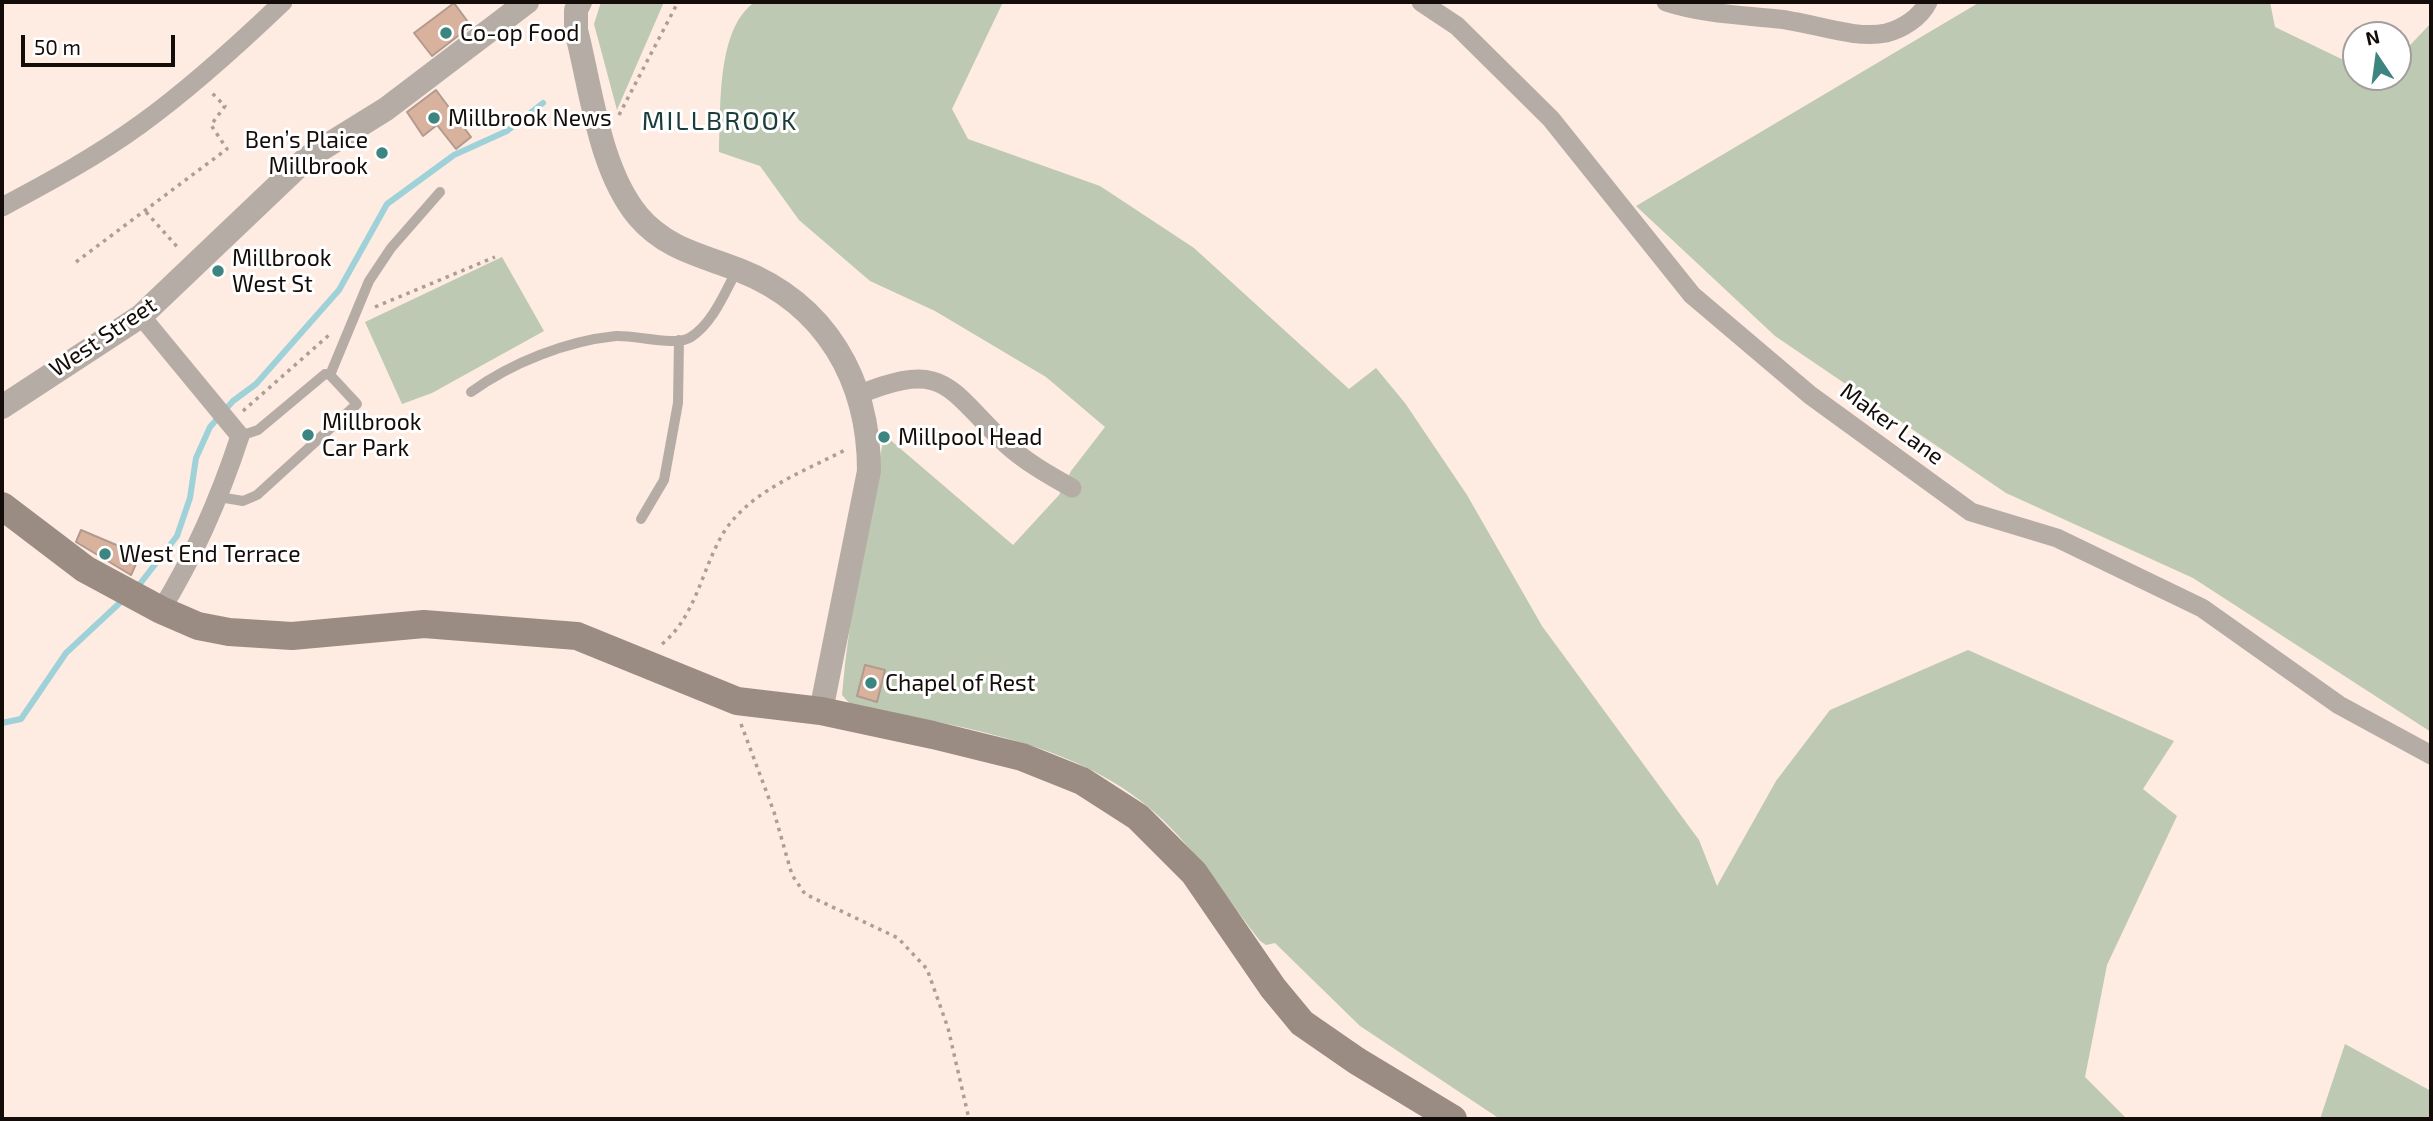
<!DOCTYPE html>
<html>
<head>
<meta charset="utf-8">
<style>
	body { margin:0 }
	#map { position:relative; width:2433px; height:1121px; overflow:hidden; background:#feebe1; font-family:"Exo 2",sans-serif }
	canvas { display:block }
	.frame { position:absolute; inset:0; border:4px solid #140c08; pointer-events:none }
	.north { position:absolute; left:2342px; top:21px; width:70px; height:70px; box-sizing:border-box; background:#fff; border:2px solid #a19e9c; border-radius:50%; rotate:347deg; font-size:19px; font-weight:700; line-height:28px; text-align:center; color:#140c08 }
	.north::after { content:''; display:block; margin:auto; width:24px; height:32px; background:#3d8580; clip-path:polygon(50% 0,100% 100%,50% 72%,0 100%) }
	.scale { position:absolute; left:21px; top:35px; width:154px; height:32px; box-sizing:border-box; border:4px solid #140c08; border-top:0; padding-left:9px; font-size:21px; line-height:24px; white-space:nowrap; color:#140c08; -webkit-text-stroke:5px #fff; paint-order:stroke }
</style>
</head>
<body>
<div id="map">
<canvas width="2433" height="1121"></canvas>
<div class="frame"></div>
<div class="north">N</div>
<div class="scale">50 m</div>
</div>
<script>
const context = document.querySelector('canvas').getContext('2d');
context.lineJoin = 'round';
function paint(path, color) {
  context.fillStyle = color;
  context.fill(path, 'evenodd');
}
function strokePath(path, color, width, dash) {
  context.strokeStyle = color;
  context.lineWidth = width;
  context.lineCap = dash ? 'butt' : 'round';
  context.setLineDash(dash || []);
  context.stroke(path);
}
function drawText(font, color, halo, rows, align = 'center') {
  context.font = font + ' "Exo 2",sans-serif';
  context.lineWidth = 6;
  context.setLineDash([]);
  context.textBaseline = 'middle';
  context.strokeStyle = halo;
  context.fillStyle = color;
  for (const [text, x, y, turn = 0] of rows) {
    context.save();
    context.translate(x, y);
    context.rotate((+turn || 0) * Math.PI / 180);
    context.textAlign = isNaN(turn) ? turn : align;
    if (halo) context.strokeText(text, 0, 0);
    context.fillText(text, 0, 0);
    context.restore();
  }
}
const green = new Path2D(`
	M 601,2 L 664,2 L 617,110 L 594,24 Z
	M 755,2 L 1003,2 L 952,109 L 968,139 L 1100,186 L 1194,248 L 1349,389 L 1376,368 L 1405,403 L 1467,495 L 1542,626 L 1699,840 L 1717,886 L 1776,781 L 1830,710 L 1968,650 L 2174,741 L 2143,789 L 2177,816 L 2107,965 L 2085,1077 L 2127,1119 L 1500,1119 L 1360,1026 L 1275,943 L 1266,945 L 1260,941 C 1228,900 1201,857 1164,821 C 1081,740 959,728 850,704 L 842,695 C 849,609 868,526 883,441 L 888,438 L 1013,545 L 1059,495 L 1071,471 L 1105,427 L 1046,377 L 935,311 L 870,281 L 799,220 L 760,166 L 719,152 C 721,109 716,28 755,2 Z
	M 1980,2 L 2270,2 L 2275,27 L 2356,66 L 2356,77 L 2398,77 L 2398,58 L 2431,23 L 2431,732 L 2193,578 L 2006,493 L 1775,336 L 1636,206 Z
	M 502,257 L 544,331 L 432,393 L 402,404 L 365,322 Z
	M 2345,1044 L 2431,1091 L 2431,1119 L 2320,1119 Z`);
const stream = new Path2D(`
	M 136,589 L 177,536 L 190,498 L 196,458 L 210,427 L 233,401 L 256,384 L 339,290 L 387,204 L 454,155 L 507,131 L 543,103
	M 2,723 L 21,719 L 66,653 L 125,598`);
const building = new Path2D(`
	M 454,3 L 471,26 L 432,56 L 414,33 Z
	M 436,90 L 471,137 L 456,149 L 437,125 L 423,136 L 407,112 Z
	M 81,530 L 140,555 L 131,575 L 76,542 Z
	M 865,665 L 885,670 L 877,702 L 857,696 Z`);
const path = new Path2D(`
	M 619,115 L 678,2
	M 146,212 L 180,250
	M 76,262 L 227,149 L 211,125 L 225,106 L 212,93
	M 375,307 L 495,257
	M 243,411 L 329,335
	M 662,644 C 695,617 701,573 721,537 C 746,492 803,472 847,449
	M 741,724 L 774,812 L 792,875 L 805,894 L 898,938 L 927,969 L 948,1028 L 969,1119`);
const service = new Path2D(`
	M 330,375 L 369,281 L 391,248 L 440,192
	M 471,392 C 511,363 566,341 616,336 C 636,335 676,347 691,337 C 713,323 725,292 737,270
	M 219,497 L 243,501 L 257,495 L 357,404 L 330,375 L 325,374 L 258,430 L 240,436
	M 641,519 L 664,480 L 678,403 L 679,340`);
const minor = new Path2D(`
	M 1421,2 L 1457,26 L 1551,119 L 1692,295 L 1810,395 L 1971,512 L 2057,538 L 2202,608 L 2339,705 L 2431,755
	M 1666,2 C 1703,14 1740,15 1778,19 C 1810,22 1855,40 1886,33 C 1902,29 1920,18 1928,2
	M 2,207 C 49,182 97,156 141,124 C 191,88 238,45 283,2
	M 141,316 L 240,436 C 220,497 195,555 161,610
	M 858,395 C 946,359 947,388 1005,443 C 1024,461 1049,475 1072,488`);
const tertiary = new Path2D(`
	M 580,2 L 576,10 L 576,30 C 591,88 599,169 638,216 C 666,249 701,255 739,270 C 826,304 869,380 869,471 L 821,711
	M 2,407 L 141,316 L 307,158 L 386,109 L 527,2`);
const secondary = new Path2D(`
	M 2,506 L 85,569 L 161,610 L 198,626 L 229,632 L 292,636 L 424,624 L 577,636 L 737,701 L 821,711 L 933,735 L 1022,757 L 1082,781 L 1138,817 L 1194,873 L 1273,988 L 1302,1023 L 1357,1061 L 1453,1119`);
const markers = [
	[446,33,7,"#3d8580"],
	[434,118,7,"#3d8580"],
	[382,153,7,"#3d8580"],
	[218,271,7,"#3d8580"],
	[308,435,7,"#3d8580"],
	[884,437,7,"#3d8580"],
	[105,554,7,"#3d8580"],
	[871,683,7,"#3d8580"]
];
const poiNames = [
	["Co-op Food",460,33],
	["Millbrook News",448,118],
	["Ben’s Plaice",368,140,"right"],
	["Millbrook",368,166,"right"],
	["Millbrook",232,258],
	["West St",232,284],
	["Millbrook",322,422],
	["Car Park",322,448],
	["Millpool Head",898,437],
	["West End Terrace",119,554],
	["Chapel of Rest",885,683]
];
const streetNames = [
	["West Street",103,337,-34],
	["Maker Lane",1892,424,36]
];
const quarterNames = [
	["MILLBROOK",720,121]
];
paint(green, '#bdc9b2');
strokePath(stream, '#9fd1d9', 6);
paint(building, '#d8b29d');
strokePath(building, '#b19a8f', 2);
strokePath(path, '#ac9d95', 3.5, [3.5, 5]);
strokePath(service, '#b6aca6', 10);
strokePath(minor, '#b6aca6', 19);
strokePath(tertiary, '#b6aca6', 24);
strokePath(secondary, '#9a8b83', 28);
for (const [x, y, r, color] of markers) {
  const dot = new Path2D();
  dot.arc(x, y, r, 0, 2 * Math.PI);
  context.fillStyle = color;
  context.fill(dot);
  strokePath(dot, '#fff', 2.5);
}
drawText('23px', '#140c08', '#fff', poiNames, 'left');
drawText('23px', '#140c08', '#fff', streetNames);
context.letterSpacing = '2px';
drawText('26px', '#1a3c3a', '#fff', quarterNames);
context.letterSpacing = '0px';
</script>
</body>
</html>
